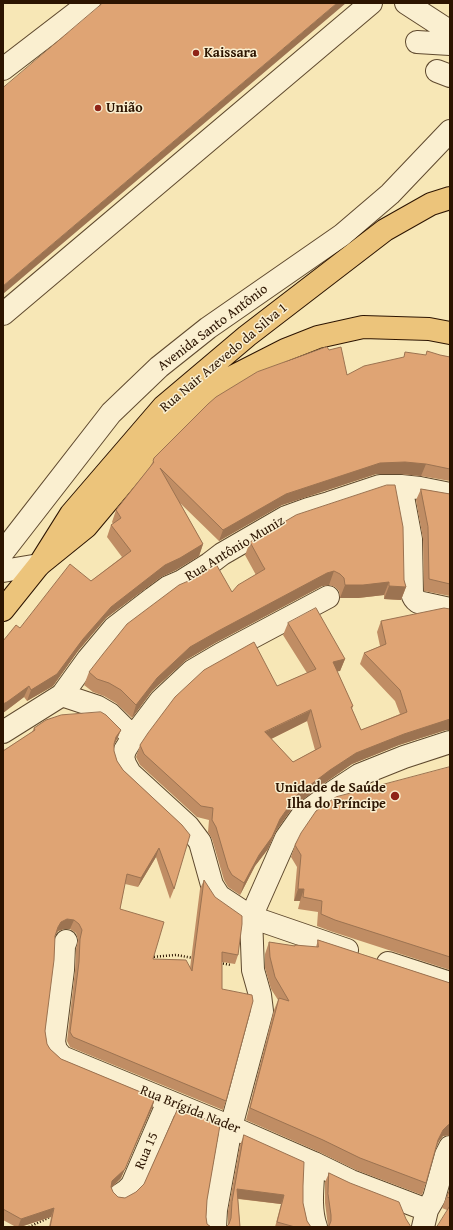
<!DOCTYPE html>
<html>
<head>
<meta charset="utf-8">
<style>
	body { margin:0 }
	#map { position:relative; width:453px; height:1230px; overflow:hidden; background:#f7e7b6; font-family:"Gentium Book Plus",serif }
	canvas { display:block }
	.frame { position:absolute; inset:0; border:4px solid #2c1400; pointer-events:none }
</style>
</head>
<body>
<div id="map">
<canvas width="453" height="1230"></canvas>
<div class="frame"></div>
</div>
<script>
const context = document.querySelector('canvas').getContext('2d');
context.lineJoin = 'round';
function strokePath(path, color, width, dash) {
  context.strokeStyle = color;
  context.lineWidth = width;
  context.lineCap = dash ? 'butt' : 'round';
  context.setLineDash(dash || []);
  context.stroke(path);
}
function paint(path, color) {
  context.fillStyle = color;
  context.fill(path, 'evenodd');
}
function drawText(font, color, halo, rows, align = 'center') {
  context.font = font + ' "Gentium Book Plus",serif';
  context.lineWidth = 3;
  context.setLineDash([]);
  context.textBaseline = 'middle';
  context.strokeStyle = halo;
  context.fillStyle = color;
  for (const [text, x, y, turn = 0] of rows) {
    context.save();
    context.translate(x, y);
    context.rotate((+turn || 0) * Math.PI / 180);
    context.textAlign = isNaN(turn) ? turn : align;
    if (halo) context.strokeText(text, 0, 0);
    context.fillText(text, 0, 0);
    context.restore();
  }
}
const path = new Path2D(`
	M 151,957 L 176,955 L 193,958
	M 220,963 L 231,965
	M 29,1227 L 50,1217`);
const minor = new Path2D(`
	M 406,3 L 443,27 L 450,30
	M 417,42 L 450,44
	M 3,69 L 89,3
	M 437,71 L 450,76
	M 3,314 L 371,3
	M 401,486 L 411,539 L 412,593 C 413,597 414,599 418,602 L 450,609
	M 3,552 L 111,413 L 159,367 L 208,328 L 342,235 L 390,194 L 450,131
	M 3,571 L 39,565
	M 328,597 L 221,654 L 192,671 L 161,700 L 133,737 L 125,750 L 123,757 L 125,764 L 130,773 L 188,826 L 200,842 L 212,885 L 219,896 L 251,917 L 347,950
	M 62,695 L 98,707 L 110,714 L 133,737
	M 3,732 L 62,695 L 88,659 L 114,628 L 153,598 L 168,587 L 182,581 L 209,564 L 222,554 L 286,517 L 308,509 L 329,503 L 380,486 L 401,486 L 420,488 L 450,494
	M 66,941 L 64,946 L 63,970 L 54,1042 L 56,1050 L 62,1057 L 231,1127 L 314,1163 L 351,1181 L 427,1210
	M 388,963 L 450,983
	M 314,1163 C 313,1184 309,1207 316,1227
	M 120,1195 L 126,1191 L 132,1185 L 168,1102
	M 215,1227 L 216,1210 L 231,1127 L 262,1011 L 260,995 L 253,970 L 251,917 L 286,838 L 303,814 L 333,792 L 359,775 L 404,757 L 450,742
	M 423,1227 L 427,1210 L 434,1198 L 446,1155 L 450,1147`);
const major = new Path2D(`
	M 39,565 L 71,514 L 163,407 L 247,336 L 385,230 L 431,204 L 450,198
	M 3,610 L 39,565 L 86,527 L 143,459 L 184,415 L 230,378 L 285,350 L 318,337 L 363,327 L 429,329 L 450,333`);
const wall = new Path2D(`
	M 329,350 L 347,375 L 426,355 L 440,355 L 450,357 L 450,481 L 421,476 L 401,474 L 376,474 L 282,505 L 219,541 L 180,503 L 203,544 L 199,556 L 176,570 L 161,577 L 106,618 L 78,651 L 53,686 L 27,701 L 24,697 L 3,713 L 20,628 L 91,581 L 122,557 L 107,537 L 111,525 L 113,524 L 112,522 L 116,510 L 150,467 L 153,461 Z
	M 421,489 L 450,494 L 450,596 L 424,591 L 423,539 L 416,500 Z
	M 250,542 L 404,580 L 406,587 L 401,600 L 384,599 L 384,595 L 358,598 L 340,598 L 339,591 L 335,587 L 329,585 L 322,586 L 215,643 L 186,660 L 152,691 L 132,718 L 116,703 L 104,696 L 93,692 L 84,685 L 89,672 L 232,592 L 256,575 L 245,555 Z
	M 450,609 L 450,730 L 446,730 L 399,745 L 352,764 L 326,782 L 293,807 L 276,831 L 268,849 L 255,866 L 240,895 L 228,887 L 224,880 L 212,839 L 208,832 L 209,820 L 197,817 L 140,765 L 136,757 L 140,745 L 307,673 L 283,635 L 288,623 L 345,659 L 340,671 L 337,671 L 353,706 L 352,709 L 361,730 L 400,714 L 395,701 L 360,664 L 364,653 L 380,646 L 377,632 L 381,621 ZM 307,721 L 315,750 L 293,762 L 271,739 Z
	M 34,728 L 121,730 L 117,739 L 114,744 L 114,751 L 117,761 L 123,770 L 182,825 L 174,889 L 170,899 L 156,857 L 138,887 L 125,884 L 120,909 L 153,959 L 190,968 L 200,889 L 204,880 L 238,955 L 235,964 L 222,962 L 222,989 L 226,1101 L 223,1110 L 70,1047 L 67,1041 L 75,971 L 76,949 L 78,940 L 76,933 L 70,929 L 64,929 L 58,931 L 55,935 L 45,1031 L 47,1044 L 50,1049 L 61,1059 L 155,1098 L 152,1108 L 121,1178 L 111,1188 L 113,1192 L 118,1197 L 125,1198 L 207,1200 L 206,1217 L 207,1224 L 211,1227 L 49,1227 L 51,1217 L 20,1227 L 16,1227 L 3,1220 L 3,751 L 32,732 Z
	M 450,767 L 450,970 L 330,931 L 317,926 L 318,912 L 298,909 L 300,901 L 294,901 L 297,867 L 291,857 L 295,845 Z
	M 318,940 L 450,983 L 450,1135 L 443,1136 L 439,1141 L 436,1147 L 426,1183 L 422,1195 L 356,1170 L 319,1152 L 246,1120 L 274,1010 L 278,1000 L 271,989 L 265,968 L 265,954 L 269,942 L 295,946 L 316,947 Z
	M 244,1135 L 303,1186 L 303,1203 L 307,1221 L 311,1227 L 275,1227 L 281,1204 L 238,1199 L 240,1227 L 228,1225 L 228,1211 L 240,1145 Z
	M 329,1173 L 406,1219 L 328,1226 L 325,1203 L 325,1182 Z
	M 450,1188 L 450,1227 L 447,1210 L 442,1208 Z`);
const shadedWall = new Path2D(`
	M 337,3 L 346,3 L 3,294 L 3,286 Z
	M 405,462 L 426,464 L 421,476 L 401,474 L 376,474 L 282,505 L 219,541 L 223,530 L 286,494 L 380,463 Z
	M 203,544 L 199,556 L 176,570 L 161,577 L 106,618 L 78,651 L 53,686 L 27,701 L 31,690 L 83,639 L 111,607 L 165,565 Z
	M 334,571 L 329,585 L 322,586 L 215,643 L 186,660 L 152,691 L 132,718 L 136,705 L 157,678 L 190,647 L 220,630 L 327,573 Z
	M 389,582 L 384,595 L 358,598 L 340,598 L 345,585 Z
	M 389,586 L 406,587 L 401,600 L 384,599 Z
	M 345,659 L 340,671 L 329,673 L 333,662 Z
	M 29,686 L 24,697 L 3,713 L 3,704 Z
	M 311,710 L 307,721 L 261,744 L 265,732 Z
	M 450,719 L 450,730 L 446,730 L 399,745 L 352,764 L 326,782 L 293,807 L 276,831 L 268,849 L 255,866 L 240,895 L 244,883 L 259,855 L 280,819 L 297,795 L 330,770 L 356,753 L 404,734 Z
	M 121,730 L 117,739 L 113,747 L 116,737 Z
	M 159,848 L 156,857 L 138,887 L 141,878 Z
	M 298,889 L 304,889 L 300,901 L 294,901 Z
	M 67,919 L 74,920 L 70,929 L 64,929 L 58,931 L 55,936 L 58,927 L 61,922 Z
	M 155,1098 L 152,1108 L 121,1178 L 109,1190 L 112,1181 Z
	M 450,1124 L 450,1135 L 443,1136 L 439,1141 L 434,1152 L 438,1140 L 443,1130 L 448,1125 Z
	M 237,1189 L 284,1195 L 281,1204 L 233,1198 Z
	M 54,1208 L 51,1217 L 20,1227 L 18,1227 L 21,1219 Z`);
const building = new Path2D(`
	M 103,3 L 337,3 L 3,286 L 3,88 Z
	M 327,347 L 329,350 L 341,347 L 347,375 L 364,366 L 404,357 L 405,352 L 426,355 L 427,351 L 440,355 L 450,357 L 450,469 L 426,464 L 405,462 L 380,463 L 286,494 L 223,530 L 160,468 L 203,544 L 180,558 L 165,565 L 111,607 L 83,639 L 57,674 L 31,690 L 29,686 L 7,702 L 3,704 L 3,641 L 16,625 L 20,628 L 70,564 L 91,581 L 131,551 L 111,525 L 121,518 L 116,510 L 154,462 L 153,461 L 154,458 L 208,404 L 216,397 L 257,372 Z
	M 387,485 L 395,485 L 403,527 L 404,580 L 406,587 L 389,586 L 389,582 L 363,585 L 345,585 L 344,578 L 340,574 L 334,571 L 327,573 L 220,630 L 190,647 L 157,678 L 136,705 L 121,690 L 109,683 L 97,679 L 89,672 L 103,654 L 127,624 L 179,585 L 193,579 L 216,564 L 232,592 L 238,585 L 265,569 L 263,566 L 250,542 L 296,515 Z
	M 421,489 L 450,494 L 450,584 L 429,579 L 428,527 Z
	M 316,608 L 345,659 L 333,662 L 353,706 L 351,707 L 361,730 L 407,712 L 400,690 L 364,653 L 386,644 L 381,621 L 444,608 L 450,609 L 450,719 L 404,734 L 356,753 L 330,770 L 297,795 L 280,819 L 272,837 L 259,855 L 244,883 L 232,875 L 228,868 L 216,827 L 212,820 L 213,808 L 201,806 L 144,754 L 140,745 L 148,733 L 175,697 L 204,670 L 254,642 L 277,686 L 316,669 L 288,623 ZM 311,710 L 321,747 L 293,762 L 265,732 Z
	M 101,712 L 106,715 L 121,730 L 116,737 L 114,744 L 114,751 L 117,761 L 123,770 L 182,825 L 190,835 L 174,889 L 159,848 L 141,878 L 127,874 L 120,909 L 164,922 L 153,959 L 186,960 L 192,971 L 204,880 L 215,897 L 242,916 L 242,924 L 238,955 L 222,952 L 222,989 L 252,995 L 253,1001 L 226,1101 L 73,1037 L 70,1032 L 79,962 L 80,939 L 82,930 L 79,924 L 74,920 L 67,919 L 61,922 L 58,927 L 55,936 L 54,960 L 45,1031 L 47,1044 L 50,1049 L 61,1059 L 155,1098 L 125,1169 L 112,1181 L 111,1187 L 113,1192 L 118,1197 L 125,1198 L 136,1192 L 144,1184 L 178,1108 L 220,1125 L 207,1200 L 206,1217 L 207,1224 L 211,1227 L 50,1227 L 54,1208 L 21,1219 L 3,1209 L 3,751 L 35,730 L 34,728 L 46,720 L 61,715 Z
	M 450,767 L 450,957 L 335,920 L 321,914 L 322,901 L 303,897 L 304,889 L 298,889 L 301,855 L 295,845 L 301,833 L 316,811 L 336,797 Z
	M 318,940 L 450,983 L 450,1124 L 448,1125 L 443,1130 L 438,1140 L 426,1183 L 360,1158 L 323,1140 L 250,1108 L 279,998 L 289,1001 L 275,977 L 270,957 L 269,942 L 295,946 L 295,945 L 318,947 Z
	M 244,1135 L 304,1162 L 303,1186 L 303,1203 L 307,1221 L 311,1227 L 295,1227 L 277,1222 L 284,1195 L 237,1189 L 240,1227 L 226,1227 L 229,1224 L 231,1218 L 232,1202 Z
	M 329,1173 L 350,1183 L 399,1202 L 406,1219 L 411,1227 L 327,1227 L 329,1226 L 331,1221 L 331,1215 L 328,1194 Z
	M 450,1190 L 450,1198 L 447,1197 Z
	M 450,1206 L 450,1227 L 437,1227 Z`);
const markers = [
	[196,53,4,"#8f2418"],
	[98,108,4,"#8f2418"],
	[395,796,5,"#8f2418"]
];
const poiNames = [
	["Kaissara",204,53],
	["União",106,108],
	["Unidade de Saúde",386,788,"right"],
	["Ilha do Príncipe",386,804,"right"]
];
const streetNames = [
	["Avenida Santo Antônio",213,328,-37],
	["Rua Nair Azevedo da Silva 1",224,358,-40],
	["Rua Antônio Muniz",235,549,-31],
	["Rua Brígida Nader",190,1110,22],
	["Rua 15",147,1151,-67]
];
strokePath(minor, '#5f492e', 24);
strokePath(major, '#2c1400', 24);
strokePath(path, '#2c1400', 2.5, [1, 2]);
strokePath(minor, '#faefd0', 22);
strokePath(major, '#ecc47b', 22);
paint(wall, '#c08d64');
paint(shadedWall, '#9c7351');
paint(building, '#dfa474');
strokePath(building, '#9c7351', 1);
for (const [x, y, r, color] of markers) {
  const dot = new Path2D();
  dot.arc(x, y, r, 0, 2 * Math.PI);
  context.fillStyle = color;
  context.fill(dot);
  strokePath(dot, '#faefd0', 1.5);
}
drawText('bold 14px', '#2c1400', '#faefd0', poiNames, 'left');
drawText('14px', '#2c1400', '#faefd0', streetNames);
</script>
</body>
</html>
